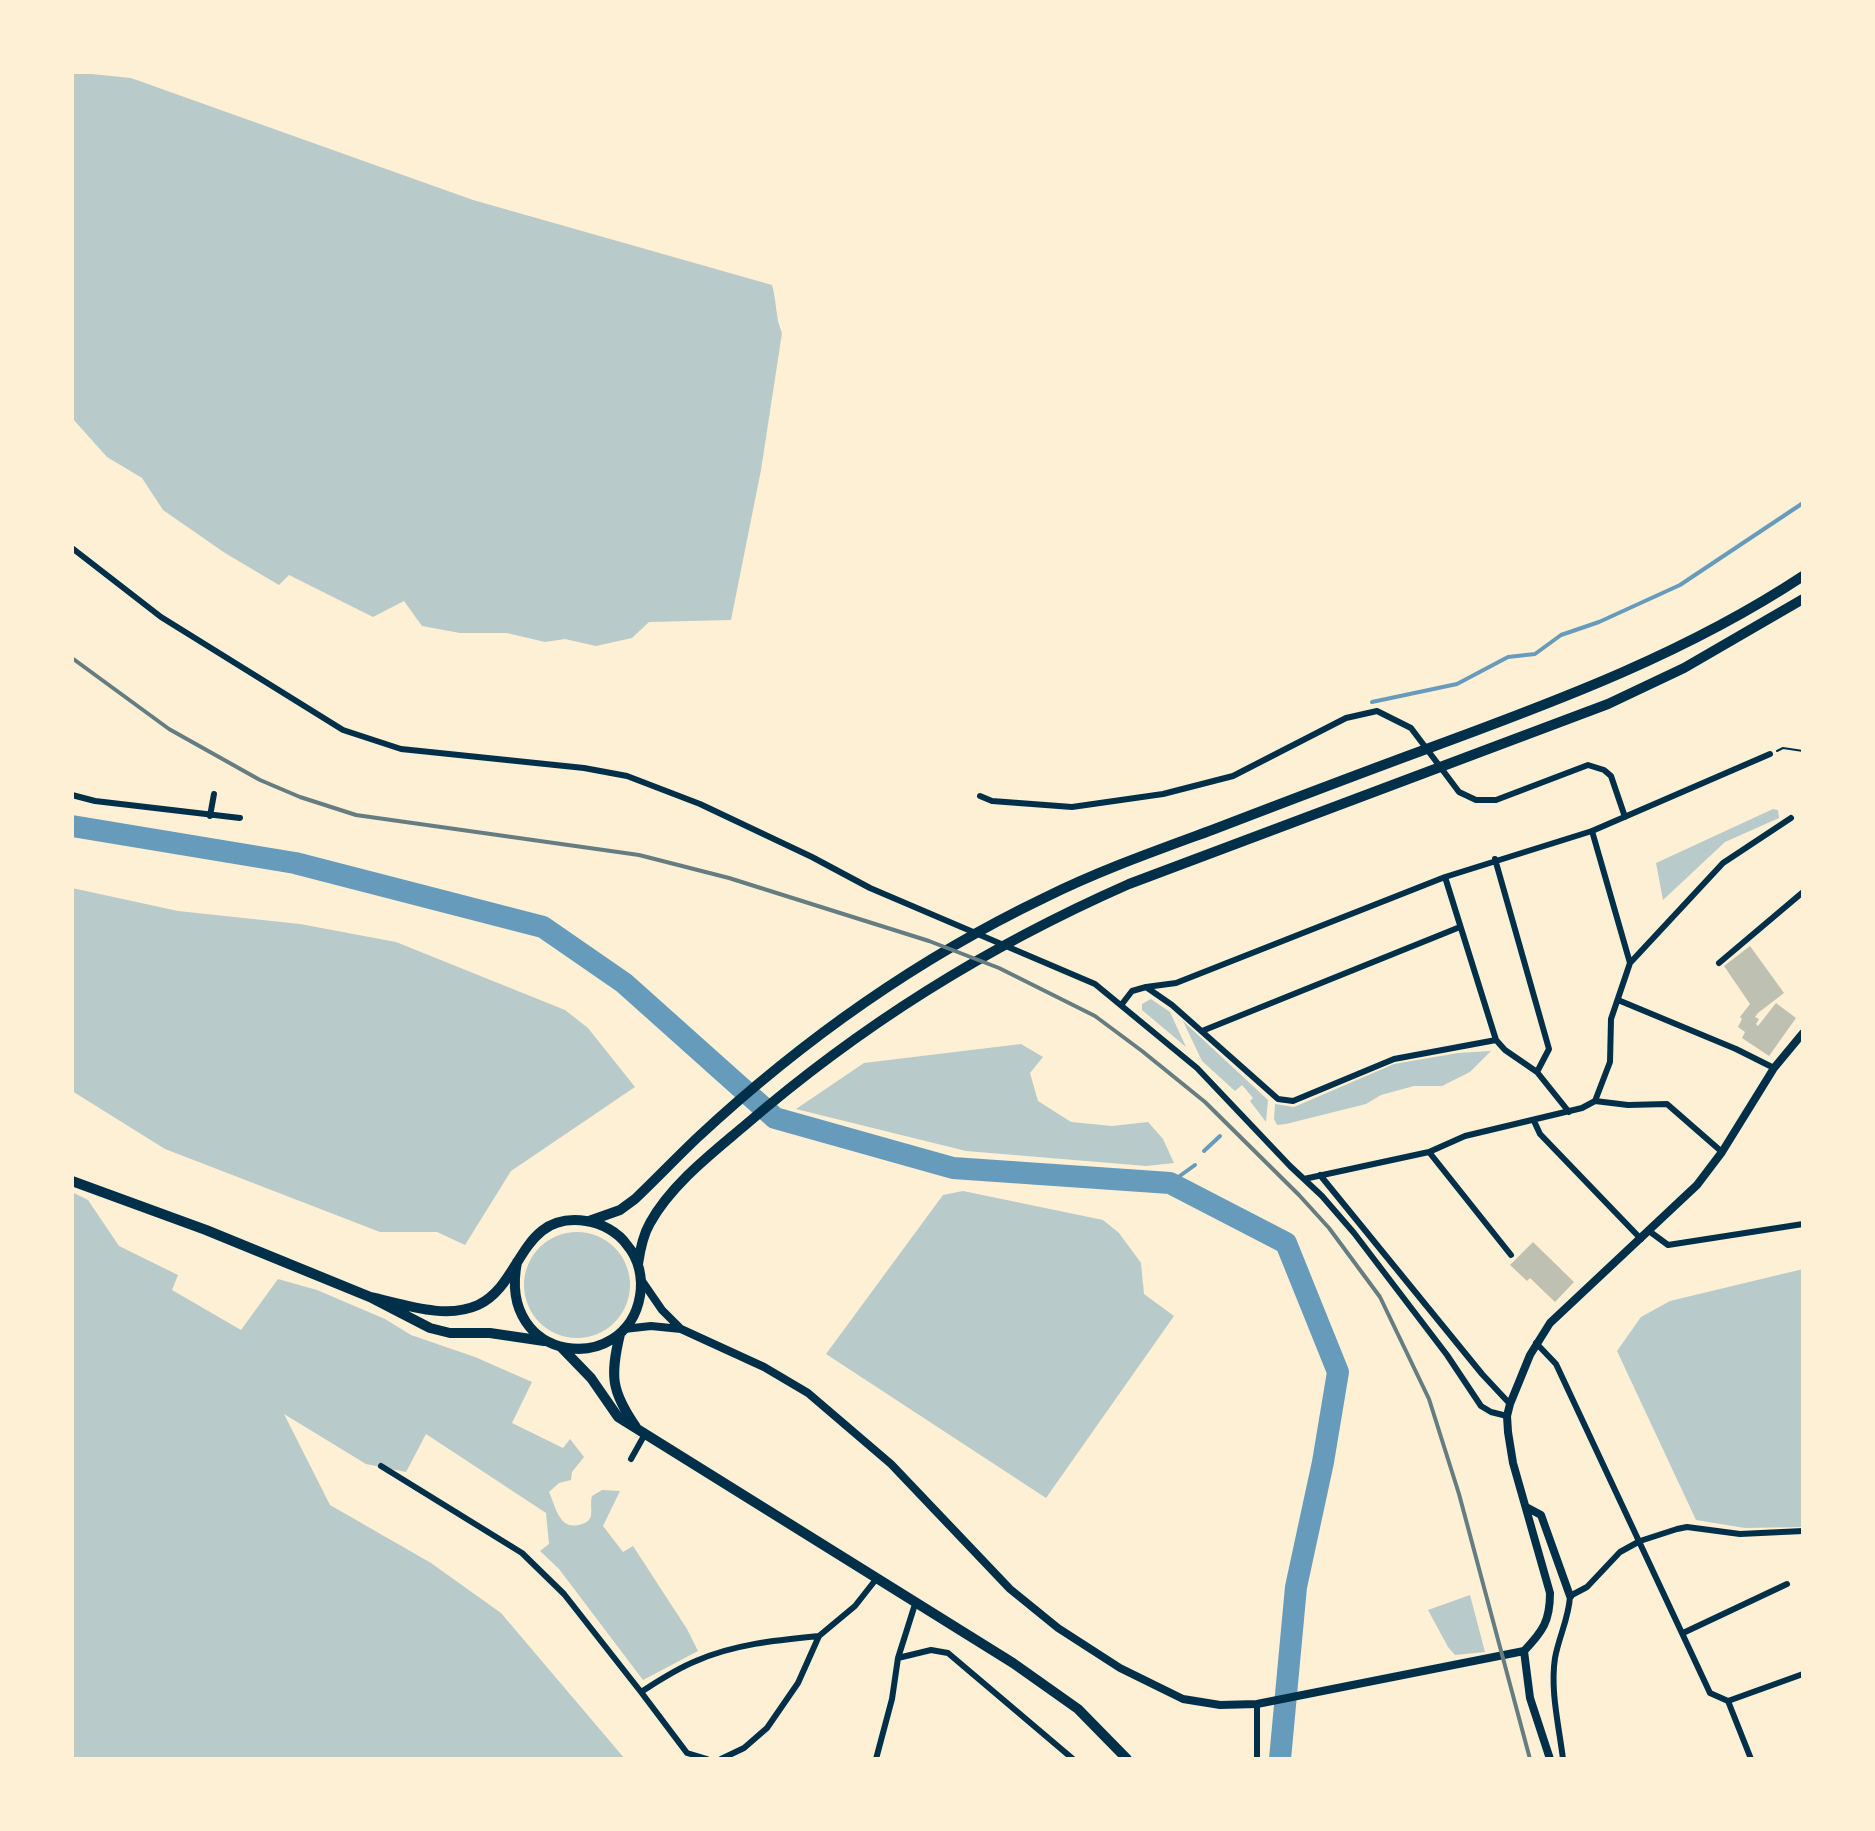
<!DOCTYPE html>
<html>
<head>
<meta charset="utf-8">
<style>
	body { margin:0 }
	#map { position:relative; width:1875px; height:1831px; overflow:hidden; background:#fdf0d5; font-family:"IBM Plex Sans",sans-serif }
	canvas { display:block }
	.frame { position:absolute; inset:0; border:74px solid #fdf0d5; pointer-events:none }
</style>
</head>
<body>
<div id="map">
<canvas width="1875" height="1831"></canvas>
<div class="frame"></div>
</div>
<script>
const context = document.querySelector('canvas').getContext('2d');
context.lineJoin = 'round';
function paint(path, color) {
  context.fillStyle = color;
  context.fill(path, 'evenodd');
}
function strokePath(path, color, width, dash) {
  context.strokeStyle = color;
  context.lineWidth = width;
  context.lineCap = dash ? 'butt' : 'round';
  context.setLineDash(dash || []);
  context.stroke(path);
}
const green = new Path2D(`
	M 72,72 L 131,78 L 473,200 L 772,285 C 777,302 775,317 782,333 L 761,470 L 731,620 L 649,622 L 632,638 L 596,646 L 565,639 L 545,642 L 507,633 L 460,633 L 422,626 L 404,601 L 373,617 L 289,575 L 279,585 L 225,553 L 163,510 L 142,478 L 107,457 L 72,418 Z
	M 1773,809 L 1778,810 L 1779,818 L 1725,842 L 1663,900 L 1656,863 Z
	M 72,888 L 178,911 L 300,924 L 396,942 L 565,1010 L 588,1028 L 635,1087 L 511,1171 L 465,1245 L 437,1232 L 380,1232 L 165,1149 L 72,1091 Z
	M 1151,999 L 1170,1012 L 1186,1047 L 1142,1010 L 1142,1004 Z
	M 1183,1021 L 1268,1100 L 1266,1122 L 1250,1101 L 1253,1098 L 1242,1085 L 1235,1091 L 1202,1061 Z
	M 1021,1044 L 1043,1057 L 1030,1073 L 1038,1101 L 1071,1122 L 1112,1126 L 1148,1122 L 1163,1139 L 1174,1163 L 1146,1166 L 966,1151 L 796,1109 L 864,1063 Z
	M 1491,1051 L 1470,1072 L 1442,1086 L 1414,1086 L 1381,1095 L 1366,1104 L 1286,1124 L 1277,1125 L 1274,1119 L 1275,1104 L 1294,1107 L 1394,1064 L 1458,1053 Z
	M 963,1191 L 1103,1220 L 1119,1233 L 1141,1263 L 1144,1294 L 1174,1316 L 1046,1498 L 826,1354 L 943,1195 Z
	M 72,1192 L 88,1200 L 119,1246 L 178,1275 L 172,1290 L 241,1330 L 278,1279 L 317,1290 L 385,1319 L 411,1335 L 475,1357 L 532,1382 L 512,1423 L 563,1448 L 570,1439 L 584,1457 L 572,1472 L 571,1480 L 559,1483 L 549,1492 C 556,1507 559,1532 582,1524 C 586,1523 589,1521 591,1516 C 592,1509 590,1504 592,1496 L 602,1490 L 620,1491 L 603,1526 L 623,1552 L 633,1546 L 687,1629 L 698,1651 L 643,1680 L 559,1569 L 540,1551 L 549,1544 L 546,1513 L 426,1434 L 406,1472 L 366,1464 L 284,1414 L 330,1505 L 431,1563 L 501,1613 L 625,1759 L 72,1759 Z
	M524 1285a53 53 0 1 1 106 0a53 53 0 1 1-106 0Z
	M 1803,1269 L 1803,1527 L 1745,1528 L 1696,1520 L 1617,1351 L 1641,1317 L 1670,1301 Z
	M 1470,1595 L 1485,1652 L 1455,1655 L 1448,1647 L 1428,1610 Z`);
const stream = new Path2D(`
	M 1372,702 L 1457,684 L 1508,657 L 1535,654 L 1561,635 L 1599,622 L 1680,585 L 1803,503
	M 1204,1151 L 1220,1136
	M 1170,1183 L 1195,1165`);
const river = new Path2D(`
	M 72,826 L 295,863 L 543,927 L 624,983 L 775,1118 L 953,1168 L 1170,1183 L 1286,1243 L 1338,1372 L 1323,1462 L 1296,1587 L 1280,1759`);
const building = new Path2D(`
	M 1750,946 L 1784,993 L 1758,1013 L 1755,1017 L 1759,1019 L 1756,1024 L 1758,1026 L 1776,1003 L 1796,1018 L 1769,1056 L 1742,1038 L 1745,1032 L 1738,1027 L 1742,1019 L 1740,1017 L 1750,1004 L 1724,966 Z
	M 1533,1242 L 1574,1282 L 1555,1302 L 1530,1278 L 1527,1281 L 1510,1265 Z`);
const path = new Path2D(`
	M 1777,751 L 1783,748 L 1803,751`);
const minor = new Path2D(`
	M 72,548 L 161,617 L 343,730 L 401,749 L 584,768 L 627,776 L 700,804 L 812,857 L 870,888 L 1095,984 L 1197,1068 L 1290,1166 L 1322,1196 L 1354,1233 L 1447,1355 L 1481,1406 L 1491,1412 L 1507,1416
	M 72,795 L 95,801 L 240,818
	M 980,796 L 992,801 L 1072,807 L 1163,794 L 1233,776 L 1346,718 L 1377,711 L 1411,728 L 1459,792 L 1476,800 L 1496,800 L 1588,765 L 1604,770 L 1611,776 L 1625,817
	M 210,816 L 214,794
	M 1592,831 L 1630,963
	M 1495,859 L 1549,1049 L 1537,1072
	M 1445,877 L 1496,1040
	M 1719,963 L 1803,892
	M 1146,987 L 1176,983 L 1445,877 L 1592,831 L 1770,754
	M 1618,1000 L 1736,1049 L 1774,1068
	M 1122,1004 L 1132,991 L 1146,987 L 1172,1005 L 1278,1099 L 1293,1101 L 1394,1059 L 1496,1040 L 1505,1050 L 1537,1072 L 1569,1112
	M 1202,1031 L 1460,927
	M 1595,1101 L 1610,1062 L 1611,1019 L 1630,963 L 1723,863 L 1791,818
	M 1534,1121 L 1540,1134 L 1641,1239
	M 1429,1152 L 1511,1255
	M 1320,1175 L 1482,1374 L 1510,1404
	M 1304,1179 L 1429,1152 L 1465,1136 L 1582,1108 L 1595,1101 L 1628,1105 L 1667,1104 L 1722,1152
	M 1649,1231 L 1668,1245 L 1803,1224
	M 1536,1343 L 1556,1364 L 1710,1693 L 1728,1701 L 1803,1674
	M 631,1459 L 645,1434
	M 381,1466 L 522,1553 L 564,1594 L 641,1692 C 658,1681 676,1669 696,1661 C 734,1644 778,1640 819,1636
	M 916,1601 L 898,1658 L 931,1650 L 948,1653 L 1073,1759
	M 1683,1633 L 1787,1584
	M 641,1692 L 687,1753 L 707,1759
	M 1728,1701 L 1751,1759
	M 1257,1704 L 1257,1759
	M 721,1759 L 744,1748 L 767,1728 L 798,1683 L 819,1636 L 855,1606 L 877,1578
	M 876,1759 L 892,1699 L 898,1658
	M 1563,1759 C 1559,1726 1550,1691 1555,1658 C 1559,1636 1569,1618 1570,1596 L 1587,1587 L 1620,1552 L 1640,1541 L 1677,1529 L 1687,1527 L 1740,1534 L 1803,1531`);
const tertiary = new Path2D(`
	M 642,1281 L 662,1310 L 681,1329
	M 624,1329 L 651,1326 L 681,1329 L 764,1367 L 808,1393 L 891,1464 L 1010,1589 L 1058,1628 L 1120,1668 L 1183,1699 L 1220,1705 L 1257,1704 L 1524,1651
	M 1526,1507 L 1541,1515 L 1570,1596
	M 1524,1651 C 1543,1631 1550,1621 1550,1593 L 1513,1463 L 1508,1432 L 1507,1416 L 1510,1404 L 1530,1355 L 1550,1323 L 1697,1185 L 1722,1152 L 1774,1068 L 1803,1033
	M 1524,1651 L 1530,1698 L 1550,1759`);
const primary = new Path2D(`
	M 72,1181 L 206,1230 L 370,1297 L 430,1328 L 450,1333 L 490,1333 L 544,1341
	M 589,1221 L 620,1210 L 635,1199 C 656,1179 676,1158 697,1138 C 800,1042 917,959 1044,898 C 1098,871 1155,851 1212,830 C 1285,802 1358,774 1432,747 C 1560,700 1688,652 1803,576
	M 638,1264 C 640,1250 643,1235 650,1223 C 671,1185 711,1154 743,1127 C 861,1025 986,947 1129,884 L 1608,704 L 1684,668 L 1803,599
	M 370,1297 C 403,1304 445,1320 478,1305 C 523,1284 520,1211 586,1221 C 601,1223 618,1232 627,1245 C 639,1259 643,1278 640,1296 C 626,1377 497,1364 517,1262
	M 620,1334 C 610,1376 611,1391 636,1427
	M 561,1347 L 591,1378 L 618,1417 L 1013,1663 L 1078,1709 L 1127,1759`);
const rail = new Path2D(`
	M 72,658 L 169,729 L 260,780 L 300,797 L 356,815 L 639,855 L 729,878 L 929,941 L 999,968 L 1095,1016 L 1142,1051 L 1205,1102 L 1299,1195 L 1329,1228 L 1380,1297 L 1429,1399 L 1459,1494 L 1530,1759`);
paint(green, '#b9caca');
strokePath(stream, '#669bbc', 4);
strokePath(river, '#669bbc', 22);
paint(building, '#bec0b2');
strokePath(path, '#003049', 2);
strokePath(minor, '#003049', 6);
strokePath(tertiary, '#003049', 8);
strokePath(primary, '#003049', 10);
strokePath(rail, '#657d81', 4);
</script>
</body>
</html>
